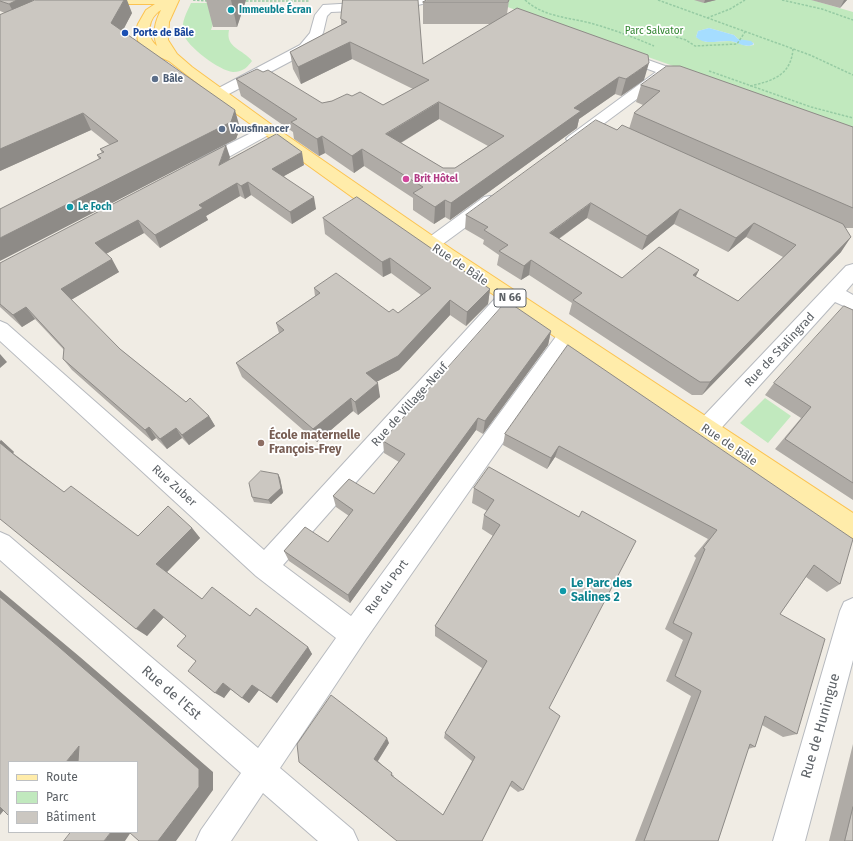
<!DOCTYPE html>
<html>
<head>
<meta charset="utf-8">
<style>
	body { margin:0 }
	#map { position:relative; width:853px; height:841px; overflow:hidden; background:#f0ece4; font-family:"Fira Sans",sans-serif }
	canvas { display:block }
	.legend { position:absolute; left:8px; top:761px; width:130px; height:72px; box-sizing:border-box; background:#fff; border:1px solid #bec0c2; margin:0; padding:5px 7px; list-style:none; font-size:12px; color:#5c6166 }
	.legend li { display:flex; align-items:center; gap:8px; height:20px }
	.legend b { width:20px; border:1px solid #bec0c2 }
</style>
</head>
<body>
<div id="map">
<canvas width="853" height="841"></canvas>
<ul class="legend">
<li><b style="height:5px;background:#ffecaa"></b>Route</li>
<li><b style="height:11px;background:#c1e9be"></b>Parc</li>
<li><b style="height:11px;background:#cbc7c1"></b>Bâtiment</li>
</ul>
</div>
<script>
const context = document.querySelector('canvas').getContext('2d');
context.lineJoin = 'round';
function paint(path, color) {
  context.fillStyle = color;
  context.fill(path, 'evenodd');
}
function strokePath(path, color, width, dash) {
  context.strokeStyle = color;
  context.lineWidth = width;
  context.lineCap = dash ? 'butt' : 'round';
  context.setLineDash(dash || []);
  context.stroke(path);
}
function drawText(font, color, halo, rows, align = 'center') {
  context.font = font + ' "Fira Sans",sans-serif';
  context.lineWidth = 3.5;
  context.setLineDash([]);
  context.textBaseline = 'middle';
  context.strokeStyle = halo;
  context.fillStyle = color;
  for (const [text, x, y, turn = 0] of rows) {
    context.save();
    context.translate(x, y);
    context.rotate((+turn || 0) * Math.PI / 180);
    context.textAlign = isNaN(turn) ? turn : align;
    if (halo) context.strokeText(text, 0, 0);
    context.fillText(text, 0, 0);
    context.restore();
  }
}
const green = new Path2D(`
	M 488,0 L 812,0 L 853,12 L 853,130 ZM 709,28 L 734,35 L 738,39 L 754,43 L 754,45 L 747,46 L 731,41 L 706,42 L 696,37 L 698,31 Z
	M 191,3 L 220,3 L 211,30 L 229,30 C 225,48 243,49 252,61 C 248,66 244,72 233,72 C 220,71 186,46 183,33 C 181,22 187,12 191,3 Z
	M 765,398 L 791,416 L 768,443 L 740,423 Z`);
const water = new Path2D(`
	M 709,28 L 734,35 L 738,39 L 751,41 L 754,44 C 746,49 738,42 730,41 C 718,40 705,46 696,37 L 698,31 Z`);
const path = new Path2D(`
	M 193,0 L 208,1
	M 525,0 C 544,17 567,17 590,23 C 612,29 633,37 654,46
	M 658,0 L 810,55 L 853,75
	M 782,0 L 822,9 L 853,20
	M 246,1 L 310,1
	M 707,18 L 730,9 L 745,0
	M 676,37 L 686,40 L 695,46 L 737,44 L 745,32
	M 709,71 L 811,107 L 853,118
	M 750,86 C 773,81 791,75 793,49`);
const minor = new Path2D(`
	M 407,0 L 428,0 L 426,3 L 402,9 L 331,12 L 327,16 L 323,33 L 310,51 L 223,97 L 213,97 L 211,94 L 213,91 L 300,45 L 310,33 L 315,15 L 323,5 Z
	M 620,50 L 696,77 L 698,80 L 696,83 L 691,84 L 668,76 L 579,142 L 569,142 L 566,139 L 569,136 L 656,72 L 615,57 L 613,54 L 615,51 Z
	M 267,125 L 272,127 L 275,130 L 272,133 L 207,169 L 201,170 L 195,169 L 193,165 L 195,161 Z
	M 490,196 L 496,197 L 498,201 L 496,205 L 436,249 L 430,251 L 424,249 L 421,245 L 424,241 L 484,197 Z
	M 853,264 L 853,283 L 846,291 L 853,295 L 853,310 L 835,302 L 714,436 L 706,438 L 698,436 L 695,429 L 698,422 L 846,266 Z
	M 508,290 L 515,292 L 518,297 L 515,302 L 283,565 L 351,616 L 560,331 L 567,328 L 574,331 L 577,336 L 574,341 L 366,639 L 280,768 L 353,830 L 358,841 L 318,841 L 263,793 L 231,841 L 196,841 L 201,830 L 241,773 L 0,560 L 0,532 L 9,536 L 258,748 L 336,638 L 256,576 L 0,341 L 0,321 L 7,324 L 264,550 L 501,292 Z
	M 853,598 L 853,660 L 805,841 L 773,841 L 840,611 L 844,602 Z`);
const major = new Path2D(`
	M 112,0 L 179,0 L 169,22 L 168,40 L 177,54 L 192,67 L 276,128 L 453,250 L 853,513 L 853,538 L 844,535 L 373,212 L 238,115 L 169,61 L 148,52 L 138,41 L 136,30 L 138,24 L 146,10 L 155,4 L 118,4 ZM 161,10 C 155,22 152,33 157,46 C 145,36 148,18 161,10 Z`);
const wall = new Path2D(`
	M 0,0 L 33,0 L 32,1 L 132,13 L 122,31 L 240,128 L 236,139 L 99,159 L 97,155 L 102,153 L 100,149 L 110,145 L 91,130 L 0,171 L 0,15 L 5,13 L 0,11 Z
	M 206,0 L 246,0 L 237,27 L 213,27 Z
	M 343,0 L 423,64 L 491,24 L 423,24 L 423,2 L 509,0 L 507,14 L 644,80 L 621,96 L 615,94 L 579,119 L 577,128 L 450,220 L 445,217 L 434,224 L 413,210 L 413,198 L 364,166 L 354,173 L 325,153 L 319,156 L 294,139 L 293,132 L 241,96 L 236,79 L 263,72 L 322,103 L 332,101 L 352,96 L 383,105 L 413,89 L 352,59 L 301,84 L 293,69 L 290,52 L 341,25 L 341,19 ZM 439,119 L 488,146 L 455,168 L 443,168 L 401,143 Z
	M 694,0 L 716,0 L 704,3 Z
	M 811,0 L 847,0 L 840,8 Z
	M 641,85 L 853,127 L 853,228 L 845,228 L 841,252 L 702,395 L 692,395 L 569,314 L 572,303 L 529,275 L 521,280 L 497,265 L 499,255 L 483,244 L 484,240 L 465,229 L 466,215 L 617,130 L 629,129 L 634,113 L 643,105 L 636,102 ZM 587,218 L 642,250 L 674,224 L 728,252 L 746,237 L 783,257 L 738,301 L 695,277 L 622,278 L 559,239 Z
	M 230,157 L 229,160 L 304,165 L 284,176 L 316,209 L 292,224 L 251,195 L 245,199 L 240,196 L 206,216 L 208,220 L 160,248 L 144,233 L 106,254 L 119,272 L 71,300 L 120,349 L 186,402 L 209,416 L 215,426 L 189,445 L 182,438 L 167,449 L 156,438 L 152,441 L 72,370 L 63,359 L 64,350 L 35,319 L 22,327 L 0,307 L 0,263 Z
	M 323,218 L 490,289 L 488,304 L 466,326 L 450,315 L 399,370 L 376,382 L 380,397 L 358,415 L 353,411 L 317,442 L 242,377 L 236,363 L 279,333 L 276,323 L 315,296 L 314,288 L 389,312 L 398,313 L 421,295 L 391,273 L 383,277 L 325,234 Z
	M 853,310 L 853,500 L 775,449 L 801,418 L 765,395 L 774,383 Z
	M 551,331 L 548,345 L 483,434 L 476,430 L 350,603 L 289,561 L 284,551 L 328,542 L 349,516 L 336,507 L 333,496 L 374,494 L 399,462 L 384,453 L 383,441 Z
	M 568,345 L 840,584 L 827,592 L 806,577 L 780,614 L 797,734 L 783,737 L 762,725 L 755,747 L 748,749 L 718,841 L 635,841 L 691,696 L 666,681 L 683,640 L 665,629 L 696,558 L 694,556 L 708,539 L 555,457 L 547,469 L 503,445 L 505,434 Z
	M 0,439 L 14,452 L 13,453 L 64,492 L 138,536 L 192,528 L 200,538 L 167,572 L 202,599 L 250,616 L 308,647 L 312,654 L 277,703 L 259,690 L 249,703 L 230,689 L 224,698 L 196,661 L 186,636 L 164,617 L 147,636 Z
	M 489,467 L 549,708 L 523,790 L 518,792 L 510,786 L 482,841 L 299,762 L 389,743 L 378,761 L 394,776 L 393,777 L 443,815 L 472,761 L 444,738 L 445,733 L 482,668 L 435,636 L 435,626 L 493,536 L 482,529 L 484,515 L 487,511 L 472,503 L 474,488 Z
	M 278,474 L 280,478 L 283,493 L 271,504 L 254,502 L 252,497 Z
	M 853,744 L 853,841 L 829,841 Z`);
const shadedWall = new Path2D(`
	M 17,0 L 33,0 L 23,13 L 16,17 L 9,4 Z
	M 124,0 L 127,0 L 132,13 L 118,40 L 111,23 Z
	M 231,0 L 246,0 L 237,27 Z
	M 705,0 L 716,0 L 704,3 Z
	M 844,0 L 847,0 L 840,8 Z
	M 350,42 L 352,59 L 301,84 L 298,67 Z
	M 649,63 L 644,80 L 621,96 L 626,79 Z
	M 619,77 L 615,94 L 579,119 L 577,128 L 450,220 L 451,203 L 574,108 Z
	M 439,102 L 439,119 L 387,151 L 386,134 Z
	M 235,110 L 240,128 L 236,139 L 0,261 L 0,238 Z
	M 83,113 L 91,130 L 0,171 L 0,149 Z
	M 322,136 L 325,153 L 319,156 L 317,139 Z
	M 226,145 L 230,157 L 223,178 L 219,165 Z
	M 362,149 L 364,166 L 354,173 L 352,156 Z
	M 302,152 L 304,165 L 275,181 L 272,169 Z
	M 248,182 L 251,195 L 245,199 L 241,186 Z
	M 237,183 L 240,196 L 206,216 L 208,220 L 160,248 L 155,235 L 199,205 Z
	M 314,197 L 316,209 L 292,224 L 290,212 Z
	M 445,200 L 445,217 L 434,224 L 435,207 Z
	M 591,203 L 587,218 L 547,247 L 550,233 Z
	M 680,209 L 674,224 L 642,250 L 647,236 Z
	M 138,220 L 144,233 L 102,256 L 95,243 Z
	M 754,223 L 746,237 L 728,252 L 736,238 Z
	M 851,237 L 841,252 L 702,395 L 710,382 Z
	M 390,258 L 391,273 L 383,277 L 382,262 Z
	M 112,259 L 119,272 L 69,301 L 61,289 Z
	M 531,260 L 529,275 L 521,280 L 524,266 Z
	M 699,270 L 692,284 L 693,275 Z
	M 490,289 L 488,304 L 466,326 L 467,312 Z
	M 450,300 L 450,315 L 399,370 L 367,387 L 366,373 Z
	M 26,307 L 35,319 L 22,327 L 13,315 Z
	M 551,331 L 548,345 L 483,434 L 485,421 Z
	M 0,354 L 7,362 L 0,368 Z
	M 378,383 L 380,397 L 358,415 L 355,402 Z
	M 351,398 L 353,411 L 317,442 L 313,429 Z
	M 209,416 L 215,426 L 189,445 L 182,435 Z
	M 478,418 L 476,430 L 350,603 L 348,595 Z
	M 149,427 L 156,438 L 152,441 L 145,430 Z
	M 176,428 L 182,438 L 167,449 L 160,439 Z
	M 1,440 L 14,452 L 12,454 L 0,443 L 0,441 Z
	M 559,446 L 555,457 L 547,469 L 551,458 Z
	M 278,474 L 280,478 L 283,493 L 271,504 L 268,500 Z
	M 192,528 L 200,538 L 166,573 L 156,564 Z
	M 0,590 L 80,657 L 213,772 L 213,790 L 176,841 L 158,841 L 0,597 Z
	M 154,609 L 164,617 L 147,636 L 136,629 Z
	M 308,647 L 312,654 L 277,703 L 271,698 Z
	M 223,683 L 231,689 L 224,698 L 215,693 Z
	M 252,685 L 259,690 L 249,703 L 242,698 Z
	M 387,738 L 389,743 L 377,762 L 374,759 Z
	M 79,746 L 92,762 L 66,762 Z
	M 0,795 L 9,804 L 0,815 Z
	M 111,832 L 131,832 L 125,841 L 104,841 Z`);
const building = new Path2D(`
	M 0,0 L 17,0 L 9,4 L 0,1 Z
	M 35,0 L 124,0 L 111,23 L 235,110 L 231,122 L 0,238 L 0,209 L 101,158 L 97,155 L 104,152 L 100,149 L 118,141 L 83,113 L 0,149 L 0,15 Z
	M 343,0 L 418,0 L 423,64 L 517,8 L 648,55 L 649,63 L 626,79 L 619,77 L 574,108 L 581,111 L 451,203 L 445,200 L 435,207 L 413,193 L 423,187 L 362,149 L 352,156 L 322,136 L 317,139 L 291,122 L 297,119 L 236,79 L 257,69 L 263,72 L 268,70 L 322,103 L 332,101 L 347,94 L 352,96 L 360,92 L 383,105 L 429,80 L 350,42 L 298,67 L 290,52 L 347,22 L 341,19 ZM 439,102 L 504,136 L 455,168 L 443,168 L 386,134 Z
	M 427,0 L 509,0 L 508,2 L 423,2 Z
	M 667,66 L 680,66 L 853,127 L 853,208 L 634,113 L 660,91 L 641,85 Z
	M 596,120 L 617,130 L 622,125 L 843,224 L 851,237 L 710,382 L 700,382 L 573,300 L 582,293 L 531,260 L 524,266 L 499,251 L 508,245 L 484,230 L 488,227 L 466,215 ZM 591,203 L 647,236 L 680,209 L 736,238 L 754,223 L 796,245 L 738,301 L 693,275 L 699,270 L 659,247 L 622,278 L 550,233 Z
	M 277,134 L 302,152 L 272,169 L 314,197 L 290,212 L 248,182 L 241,186 L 237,183 L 199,205 L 203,208 L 155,235 L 138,220 L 95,243 L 112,259 L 61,289 L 120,349 L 186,402 L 190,398 L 209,416 L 182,435 L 176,428 L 160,439 L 149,427 L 145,430 L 63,359 L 64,348 L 26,307 L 13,315 L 0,304 L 0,263 L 226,145 L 219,165 Z
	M 357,197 L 490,289 L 467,312 L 450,300 L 398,356 L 366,373 L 378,383 L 355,402 L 351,398 L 313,429 L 236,363 L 284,330 L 276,323 L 320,293 L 314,288 L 336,273 L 389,312 L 393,309 L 398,313 L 431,288 L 390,258 L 382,262 L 323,218 Z
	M 507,301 L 551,331 L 485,421 L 478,418 L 348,595 L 284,551 L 305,527 L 328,542 L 353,510 L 333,496 L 349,479 L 374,494 L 405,454 L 383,441 Z
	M 844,306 L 853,310 L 853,483 L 785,439 L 811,407 L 774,383 Z
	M 568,345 L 853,539 L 840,584 L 814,565 L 780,614 L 825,639 L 797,734 L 765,716 L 755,747 L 750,744 L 718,841 L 644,841 L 701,691 L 675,676 L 692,633 L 673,623 L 705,549 L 703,548 L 717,530 L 559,446 L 551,458 L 505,434 Z
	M 0,443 L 17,457 L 64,492 L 71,486 L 138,536 L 168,506 L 192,528 L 156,564 L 202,599 L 212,587 L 250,616 L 256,608 L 308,647 L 271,698 L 252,685 L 242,698 L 223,683 L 215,693 L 188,671 L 196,661 L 177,646 L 186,636 L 154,609 L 136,629 L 0,519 Z
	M 489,467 L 579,517 L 582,511 L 636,541 L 549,708 L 560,716 L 523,790 L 512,781 L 482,841 L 397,841 L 299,762 L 297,744 L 331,695 L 387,738 L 374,759 L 392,773 L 391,775 L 443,815 L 475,757 L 445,733 L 487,661 L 435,626 L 500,525 L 484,515 L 494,500 L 474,488 Z
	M 261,471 L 278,474 L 281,488 L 268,500 L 252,497 L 249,483 Z
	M 0,597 L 59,647 L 199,769 L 199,787 L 158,841 L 139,841 L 129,832 L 137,832 L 137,762 L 78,762 L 79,746 L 66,762 L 9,762 L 9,816 L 0,807 Z
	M 853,807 L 853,841 L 845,841 Z
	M 71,832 L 111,832 L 104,841 L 64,841 Z`);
const markers = [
	[231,10,4,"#0f9aa8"],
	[125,33,4,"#1a4fb4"],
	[155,79,4,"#5c6f8a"],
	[222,129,4,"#5c6f8a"],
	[406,179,4,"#d1479c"],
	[70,207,4,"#0f9aa8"],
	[261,443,4,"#8d6e63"],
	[563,591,4,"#0f9aa8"]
];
const farCulturenames = [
	["Immeuble Écran",239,10],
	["Le Foch",78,207]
];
const farParknames = [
	["Parc Salvator",654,31]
];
const farTransitnames = [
	["Porte de Bâle",133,33]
];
const farServicenames = [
	["Bâle",163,79],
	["Vousfinancer",230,129]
];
const farHotelnames = [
	["Brit Hôtel",414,179]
];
const shields = [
	[510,298,32]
];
const shieldNames = [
	["N 66",510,298]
];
const streetNames = [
	["Rue de Bâle",460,265,34],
	["Rue de Stalingrad",780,350,-47],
	["Rue de Village-Neuf",410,405,-48],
	["Rue de Bâle",729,445,34],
	["Rue Zuber",174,486,42],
	["Rue du Port",387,587,-54]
];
const educationNames = [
	["École maternelle",269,436],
	["François-Frey",269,450]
];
const cultureNames = [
	["Le Parc des",571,584],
	["Salines 2",571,598]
];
const nearStreetnames = [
	["Rue de l'Est",171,693,41],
	["Rue de Huningue",821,726,-74]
];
paint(green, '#c1e9be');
paint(water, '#a5ddff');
strokePath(minor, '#b7babf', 2);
strokePath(major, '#fcc350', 2);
strokePath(path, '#96cba3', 1.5, [2.5, 1.5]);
paint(minor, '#fff');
paint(major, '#ffecaa');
paint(wall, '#afaba6');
paint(shadedWall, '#8e8b87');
paint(building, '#cbc7c1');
strokePath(building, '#8e8b87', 1);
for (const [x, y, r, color] of markers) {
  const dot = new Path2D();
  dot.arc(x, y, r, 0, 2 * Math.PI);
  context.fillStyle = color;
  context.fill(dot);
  strokePath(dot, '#fff', 1.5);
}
drawText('bold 10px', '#0d838f', '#fff', farCulturenames, 'left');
drawText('10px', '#2e832d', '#fff', farParknames);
drawText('bold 10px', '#164399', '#fff', farTransitnames, 'left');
drawText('bold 10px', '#4e5e75', '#fff', farServicenames, 'left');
drawText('bold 10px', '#b23c85', '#fff', farHotelnames, 'left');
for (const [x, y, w] of shields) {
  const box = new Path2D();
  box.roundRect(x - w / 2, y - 9, w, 18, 3);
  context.fillStyle = '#fff';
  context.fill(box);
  strokePath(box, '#5c6166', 1);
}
drawText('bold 11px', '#5c6166', null, shieldNames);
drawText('12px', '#5c6166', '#fff', streetNames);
drawText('bold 12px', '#785e54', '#fff', educationNames, 'left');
drawText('bold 12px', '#0d838f', '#fff', cultureNames, 'left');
drawText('14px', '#5c6166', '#fff', nearStreetnames);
</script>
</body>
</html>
